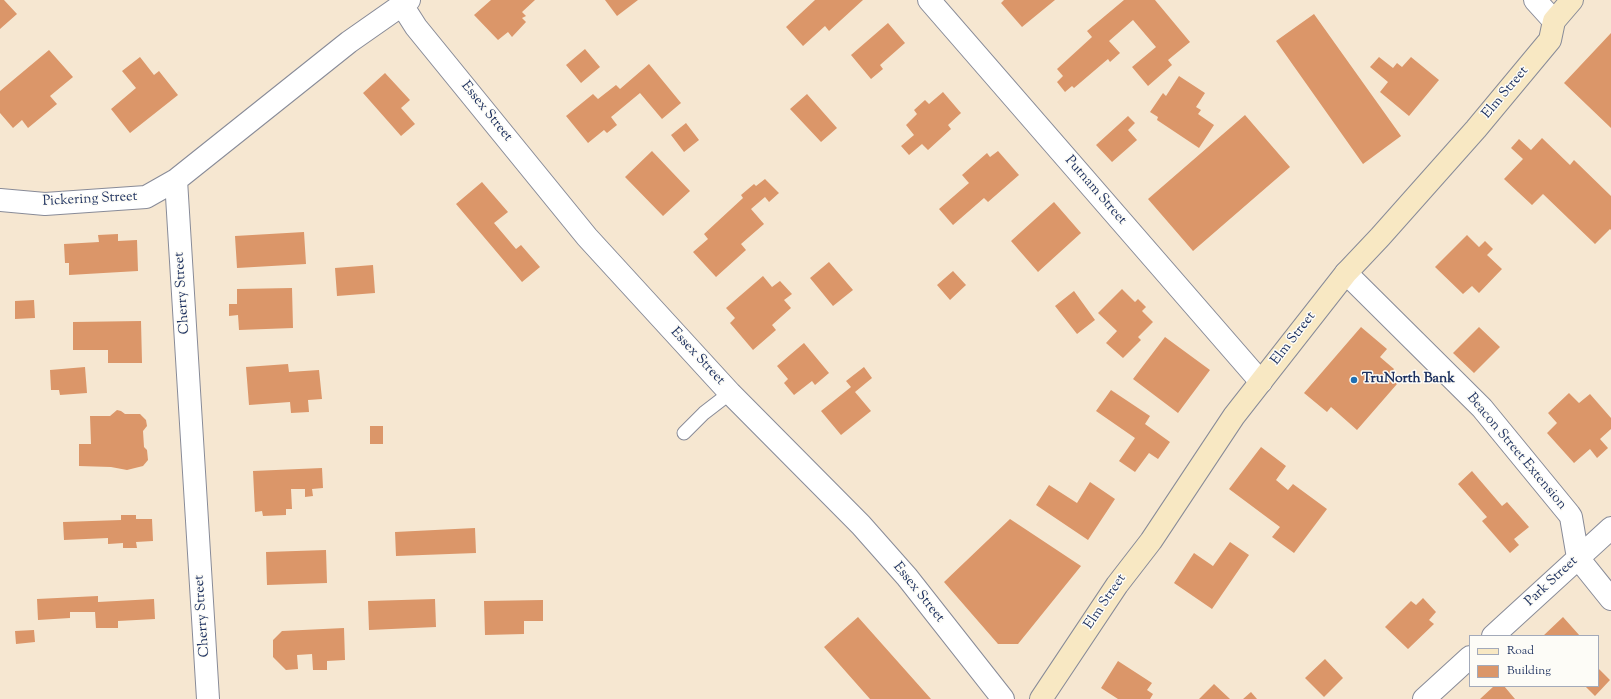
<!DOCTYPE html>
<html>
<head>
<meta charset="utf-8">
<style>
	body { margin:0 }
	#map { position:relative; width:1611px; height:699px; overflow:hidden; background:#f6e7d1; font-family:"Sorts Mill Goudy",serif }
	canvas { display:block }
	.legend { position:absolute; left:1469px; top:635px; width:130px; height:52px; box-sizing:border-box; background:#fdfcf7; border:1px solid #a3aaba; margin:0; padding:5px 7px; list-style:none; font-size:12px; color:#1b2f5e }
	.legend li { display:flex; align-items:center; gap:8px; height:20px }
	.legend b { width:20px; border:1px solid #a3aaba }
</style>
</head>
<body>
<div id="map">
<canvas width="1611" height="699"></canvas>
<ul class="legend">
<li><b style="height:5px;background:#f8e8c3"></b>Road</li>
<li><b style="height:11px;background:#db9669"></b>Building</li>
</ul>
</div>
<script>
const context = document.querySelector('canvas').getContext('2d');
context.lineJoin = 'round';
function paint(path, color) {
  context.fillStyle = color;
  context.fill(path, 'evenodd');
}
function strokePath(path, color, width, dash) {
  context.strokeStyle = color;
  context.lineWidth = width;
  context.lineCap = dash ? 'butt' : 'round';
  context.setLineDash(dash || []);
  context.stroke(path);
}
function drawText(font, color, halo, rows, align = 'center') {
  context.font = font + ' "Sorts Mill Goudy",serif';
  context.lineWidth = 3;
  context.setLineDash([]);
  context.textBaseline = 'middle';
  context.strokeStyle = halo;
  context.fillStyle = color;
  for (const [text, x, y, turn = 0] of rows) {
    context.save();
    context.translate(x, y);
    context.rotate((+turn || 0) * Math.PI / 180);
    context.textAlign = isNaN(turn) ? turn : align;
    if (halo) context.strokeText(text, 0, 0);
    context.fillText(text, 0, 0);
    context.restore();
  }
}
const building = new Path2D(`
	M 0,0 L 4,0 L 17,14 L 0,29 Z
	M 491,0 L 535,0 L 522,12 L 526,16 L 522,18 L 526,22 L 512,37 L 508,32 L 498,40 L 474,15 Z
	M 605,0 L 638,0 L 617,16 Z
	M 815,0 L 863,0 L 829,31 L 825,26 L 803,46 L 786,27 Z
	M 1004,0 L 1055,0 L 1022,27 L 1001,3 Z
	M 1124,0 L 1155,0 L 1190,42 L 1168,60 L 1172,65 L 1148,86 L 1132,67 L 1156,47 L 1133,20 L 1109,41 L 1120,53 L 1110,62 L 1108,59 L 1074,88 L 1072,86 L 1065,92 L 1057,82 L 1063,76 L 1057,69 L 1092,37 L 1087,31 Z
	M 1314,14 L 1401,136 L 1363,164 L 1276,41 Z
	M 888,23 L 905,43 L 880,65 L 883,69 L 871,79 L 851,55 Z
	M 1611,33 L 1611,128 L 1564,83 Z
	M 585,49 L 600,67 L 581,83 L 566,65 Z
	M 49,50 L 73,77 L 50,96 L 57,104 L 28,128 L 22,120 L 13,128 L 0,113 L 0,91 Z
	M 140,57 L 154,75 L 159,71 L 178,95 L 130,133 L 111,109 L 136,88 L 122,71 Z
	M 1379,57 L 1393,68 L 1397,63 L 1402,67 L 1411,57 L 1439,80 L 1409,116 L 1380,92 L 1388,82 L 1370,67 Z
	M 649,64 L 681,103 L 662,119 L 640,93 L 611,117 L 617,125 L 607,133 L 604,130 L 588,143 L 566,116 L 593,94 L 598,99 L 616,85 L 620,89 Z
	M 385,73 L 410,100 L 401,108 L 415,124 L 401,136 L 363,93 Z
	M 1179,76 L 1205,93 L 1196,107 L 1201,110 L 1198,114 L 1214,125 L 1199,148 L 1157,120 L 1158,117 L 1150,112 L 1163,93 L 1166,96 Z
	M 943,92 L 961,113 L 948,125 L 951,129 L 928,150 L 922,144 L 909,155 L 901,146 L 914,135 L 906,125 L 917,114 L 914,110 L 925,100 L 929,104 Z
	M 807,94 L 837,128 L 821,142 L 790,109 Z
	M 1245,115 L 1290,167 L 1193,251 L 1148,199 Z
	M 1128,116 L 1135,123 L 1128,130 L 1137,140 L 1112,162 L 1096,145 Z
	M 686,123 L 699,140 L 684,152 L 671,135 Z
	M 1542,138 L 1570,165 L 1574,160 L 1611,196 L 1611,230 L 1610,229 L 1595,244 L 1543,194 L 1532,205 L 1504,179 L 1523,159 L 1511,148 L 1519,139 L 1531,150 Z
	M 652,151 L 690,191 L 663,216 L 625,177 Z
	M 998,151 L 1019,175 L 988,202 L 984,198 L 953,225 L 939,209 L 969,183 L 962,175 L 987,153 L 990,157 Z
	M 765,179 L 779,193 L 769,202 L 765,197 L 751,209 L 764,224 L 741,244 L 746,250 L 716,277 L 693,252 L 708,239 L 704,234 L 743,198 L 741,195 L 754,184 L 756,186 Z
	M 482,182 L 508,212 L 494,223 L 516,249 L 521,245 L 540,267 L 522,282 L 456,204 Z
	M 1054,202 L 1081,233 L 1038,272 L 1011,241 Z
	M 304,232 L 306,264 L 237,268 L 235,236 Z
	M 118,234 L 118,241 L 137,240 L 138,271 L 69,275 L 69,263 L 65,263 L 64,244 L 99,242 L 98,235 Z
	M 1467,235 L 1479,247 L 1485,241 L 1493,249 L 1487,255 L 1502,269 L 1479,293 L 1472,286 L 1463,294 L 1435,267 Z
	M 829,262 L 853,290 L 833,306 L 810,278 Z
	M 373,265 L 375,293 L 337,296 L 335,268 Z
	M 953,271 L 966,285 L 950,300 L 937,285 Z
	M 763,276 L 772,287 L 780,281 L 792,294 L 784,300 L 791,308 L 772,325 L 776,330 L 753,350 L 730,323 L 735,318 L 726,308 Z
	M 292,288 L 293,328 L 239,330 L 238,315 L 229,316 L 229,304 L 237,304 L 237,289 Z
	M 1122,289 L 1135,302 L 1138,299 L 1146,307 L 1142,311 L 1153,322 L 1138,337 L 1141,340 L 1123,358 L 1106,343 L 1117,331 L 1098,313 Z
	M 1074,291 L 1095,320 L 1077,334 L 1055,306 Z
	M 34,300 L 35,318 L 15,319 L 15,301 Z
	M 141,321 L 142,363 L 108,363 L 108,350 L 73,350 L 73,322 Z
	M 1361,327 L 1387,349 L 1380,357 L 1394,369 L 1388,377 L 1397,384 L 1357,430 L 1331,407 L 1327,412 L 1304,393 Z
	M 1479,327 L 1500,347 L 1474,373 L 1453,353 Z
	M 1165,337 L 1210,370 L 1178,413 L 1133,379 Z
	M 804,343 L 829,373 L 815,385 L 812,381 L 794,395 L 784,383 L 788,379 L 777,366 Z
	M 288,364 L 289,372 L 319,370 L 322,399 L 308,400 L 309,412 L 291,413 L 290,402 L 249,405 L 246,367 Z
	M 85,367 L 87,393 L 60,395 L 59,390 L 51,390 L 50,370 Z
	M 864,367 L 872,378 L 855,392 L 871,411 L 841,435 L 821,411 L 851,387 L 846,381 Z
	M 1111,390 L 1150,416 L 1145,424 L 1170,442 L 1158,459 L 1149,453 L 1135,472 L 1119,461 L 1135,438 L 1096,411 Z
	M 1569,393 L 1579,403 L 1590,394 L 1611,418 L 1611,429 L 1600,439 L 1608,448 L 1597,458 L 1590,449 L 1574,463 L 1547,433 L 1557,423 L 1548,413 Z
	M 117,410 L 121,411 L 125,414 L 140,414 L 146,420 L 147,426 L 143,431 L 144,447 L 147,450 L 148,460 L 143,466 L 127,470 L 111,467 L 79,466 L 79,444 L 91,444 L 90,416 L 110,416 Z
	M 370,426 L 383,426 L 383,444 L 370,444 Z
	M 1261,447 L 1286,466 L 1276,480 L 1288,490 L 1293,484 L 1327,509 L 1294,553 L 1272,537 L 1280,527 L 1229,489 Z
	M 322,468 L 323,488 L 312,489 L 313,496 L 305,497 L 305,489 L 291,489 L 292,509 L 286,509 L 286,515 L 263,516 L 262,511 L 255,512 L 253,471 Z
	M 1472,471 L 1502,506 L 1507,502 L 1529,527 L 1514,539 L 1519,545 L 1510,553 L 1482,521 L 1487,517 L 1458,484 Z
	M 1090,482 L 1115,499 L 1088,540 L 1036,505 L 1049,485 L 1077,503 Z
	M 121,515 L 136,515 L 136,519 L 152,519 L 153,541 L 136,542 L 137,548 L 123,548 L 123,543 L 108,544 L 108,538 L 64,540 L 63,522 L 121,520 Z
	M 1010,519 L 1081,566 L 1018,644 L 998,644 L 944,582 Z
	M 475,528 L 476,553 L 396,556 L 395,532 Z
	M 1230,542 L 1249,555 L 1212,609 L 1174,583 L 1194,553 L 1213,566 Z
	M 326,550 L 327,583 L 267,585 L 266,552 Z
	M 98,596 L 98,602 L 154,599 L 155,619 L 118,621 L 118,628 L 96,628 L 95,612 L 70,612 L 70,618 L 38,620 L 37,599 Z
	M 1423,598 L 1436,612 L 1429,620 L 1434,624 L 1408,649 L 1385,627 L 1411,601 L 1416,605 Z
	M 435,599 L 436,627 L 369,630 L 368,601 Z
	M 543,600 L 543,621 L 524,621 L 524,634 L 485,635 L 484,601 Z
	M 858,617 L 931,699 L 870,699 L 824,647 Z
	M 1563,617 L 1580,636 L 1543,636 Z
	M 344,628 L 345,660 L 327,661 L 327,670 L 313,670 L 312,654 L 297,655 L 298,669 L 286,670 L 273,657 L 273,640 L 282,631 Z
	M 34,630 L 35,642 L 16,644 L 15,631 Z
	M 1325,659 L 1343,678 L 1324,697 L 1305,678 Z
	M 1118,661 L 1152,683 L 1147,690 L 1153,694 L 1150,699 L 1118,699 L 1101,688 Z
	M 1598,668 L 1610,680 L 1595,696 L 1585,686 L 1598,686 Z
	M 1214,684 L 1230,699 L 1199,699 Z
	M 1494,686 L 1504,686 L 1515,699 L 1480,699 Z
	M 1251,692 L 1257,699 L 1243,699 Z`);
const lane = new Path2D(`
	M 684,433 L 704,413 L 730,393`);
const street = new Path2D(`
	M 929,0 L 1261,382
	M 1535,0 L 1554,21
	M 402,5 L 416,27 L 587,237 L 730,393 L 861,525 L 907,577 L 1003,699
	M 0,200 L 45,204 L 146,197 L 176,180
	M 1346,273 L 1482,408 L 1569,514 L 1571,517 L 1578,558 L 1611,599
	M 1493,636 L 1611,528
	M 208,699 L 176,180 L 349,42 L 409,0
	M 1424,699 L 1470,657`);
const secondary = new Path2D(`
	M 1041,699 L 1117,585 L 1151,541 L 1234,416 L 1346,273 L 1380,237 L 1476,129 L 1550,40 L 1554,21 L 1572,0`);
const markers = [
	[1354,380,4,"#1f6fb2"]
];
const streetNames = [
	["Elm Street",1506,93,-50],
	["Essex Street",486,112,51],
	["Putnam Street",1095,191,49],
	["Pickering Street",90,200,-3],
	["Cherry Street",183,293,-94],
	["Elm Street",1294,339,-52],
	["Essex Street",697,357,47],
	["Beacon Street Extension",1516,452,50],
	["Park Street",1552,582,-43],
	["Essex Street",918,593,51],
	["Elm Street",1106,602,-56],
	["Cherry Street",203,616,-94]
];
const poiNames = [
	["TruNorth Bank",1362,380]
];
paint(building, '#db9669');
strokePath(lane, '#888b98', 15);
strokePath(street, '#888b98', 24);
strokePath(secondary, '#888b98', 24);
strokePath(lane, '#fff', 13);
strokePath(street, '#fff', 22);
strokePath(secondary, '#f8e8c3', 22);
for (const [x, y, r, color] of markers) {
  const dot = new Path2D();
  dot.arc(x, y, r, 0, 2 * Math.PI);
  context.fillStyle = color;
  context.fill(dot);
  strokePath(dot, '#fdfcf7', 1.5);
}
drawText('14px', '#1b2f5e', '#fdfcf7', streetNames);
drawText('bold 14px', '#1b2f5e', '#fdfcf7', poiNames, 'left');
</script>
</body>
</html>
